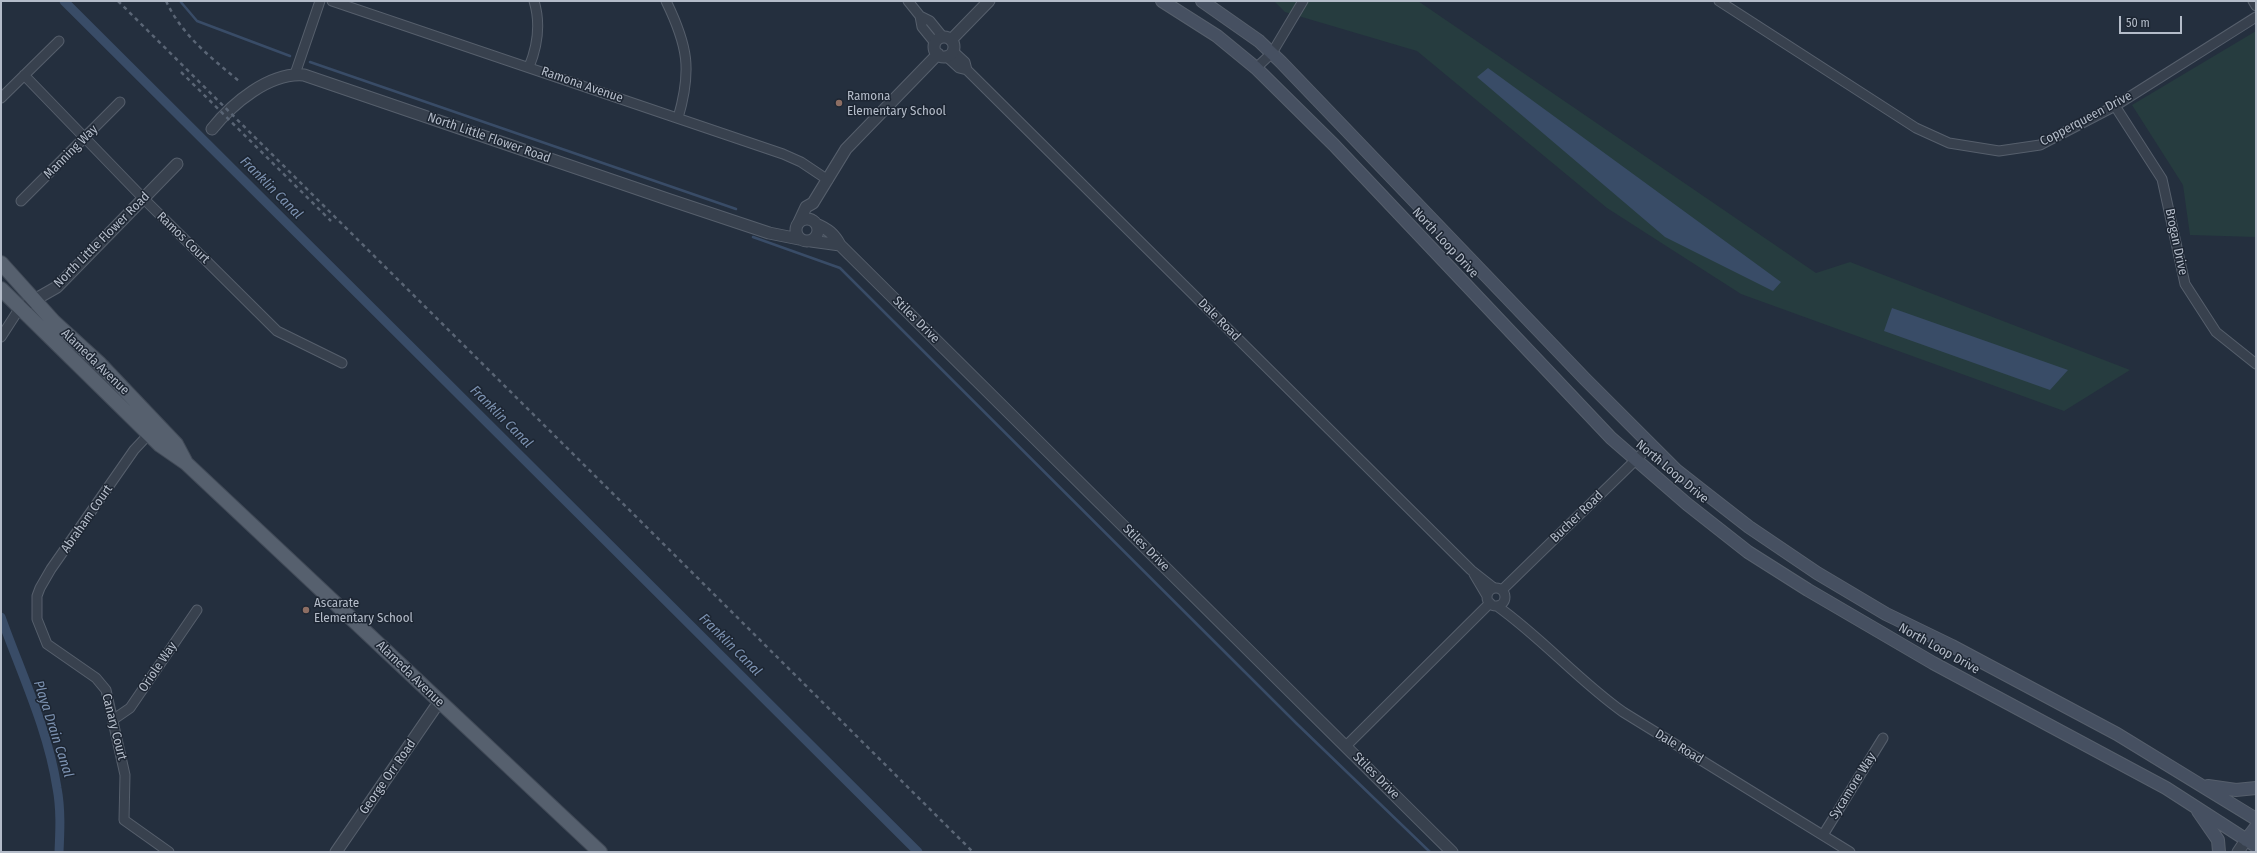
<!DOCTYPE html>
<html>
<head>
<meta charset="utf-8">
<style>
	body { margin:0 }
	#map { position:relative; width:2257px; height:853px; overflow:hidden; background:#242f3e; font-family:"Fira Sans Condensed",sans-serif }
	canvas { display:block }
	.frame { position:absolute; inset:0; border:2px solid #b4bcc9; pointer-events:none }
	.scale { position:absolute; left:2119px; top:16px; width:63px; height:18px; box-sizing:border-box; border:2px solid #b4bcc9; border-top:0; padding-left:5px; font-size:12px; line-height:14px; white-space:nowrap; color:#b4bcc9; -webkit-text-stroke:3px #1d2633; paint-order:stroke }
</style>
</head>
<body>
<div id="map">
<canvas width="2257" height="853"></canvas>
<div class="frame"></div>
<div class="scale">50 m</div>
</div>
<script>
const context = document.querySelector('canvas').getContext('2d');
context.lineJoin = 'round';
function paint(path, color) {
  context.fillStyle = color;
  context.fill(path, 'evenodd');
}
function strokePath(path, color, width, dash) {
  context.strokeStyle = color;
  context.lineWidth = width;
  context.lineCap = dash ? 'butt' : 'round';
  context.setLineDash(dash || []);
  context.stroke(path);
}
function drawText(font, color, halo, rows, align = 'center') {
  context.font = font + ' "Fira Sans Condensed",sans-serif';
  context.lineWidth = 3;
  context.setLineDash([]);
  context.textBaseline = 'middle';
  context.strokeStyle = halo;
  context.fillStyle = color;
  for (const [text, x, y, turn = 0] of rows) {
    context.save();
    context.translate(x, y);
    context.rotate((+turn || 0) * Math.PI / 180);
    context.textAlign = isNaN(turn) ? turn : align;
    if (halo) context.strokeText(text, 0, 0);
    context.fillText(text, 0, 0);
    context.restore();
  }
}
const green = new Path2D(`
	M 1274,1 L 1418,1 L 1816,273 L 1850,262 L 2130,370 L 2064,411 L 1741,294 L 1607,208 L 1417,51 L 1285,12 Z
	M 2256,31 L 2256,237 L 2190,235 L 2183,185 L 2132,105 Z`);
const water = new Path2D(`
	M 1488,68 L 1781,282 L 1773,291 L 1665,237 L 1477,77 Z
	M 1892,308 L 2068,370 L 2050,390 L 1884,331 Z`);
const stream = new Path2D(`
	M 180,1 L 197,21 L 290,56
	M 310,62 L 736,209
	M 753,237 L 840,268 L 1296,723 L 1430,852`);
const canal = new Path2D(`
	M 64,1 L 918,852
	M 1,617 C 21,673 48,729 57,788 C 61,809 60,831 59,852`);
const minor = new Path2D(`
	M 332,1 L 783,154 L 801,162 L 828,180
	M 666,1 C 688,46 692,70 678,118
	M 908,1 L 920,16 L 930,21 L 943,37
	M 1719,1 L 1916,128 L 1949,143 L 1999,151 L 2040,145 L 2115,106 L 2256,17
	M 2253,1 L 2256,6
	M 920,16 L 922,27 L 935,43
	M 953,51 L 965,62 L 967,70
	M 947,57 L 959,68 L 967,70 L 1471,570 L 1494,588
	M 529,67 C 538,45 541,24 534,1
	M 1256,68 L 1272,53 L 1303,1
	M 295,74 L 320,1
	M 24,75 L 144,199 L 277,331 L 342,363
	M 1,98 L 59,41
	M 2115,106 L 2162,179 L 2185,284 L 2216,332 L 2256,364
	M 21,201 L 120,102
	M 1,337 L 21,306
	M 149,434 L 134,450 L 51,569 L 40,588 L 37,596 L 37,619 L 47,644 L 96,678 L 106,690 L 125,775 L 124,820 L 169,852
	M 1474,574 L 1487,596
	M1487 597a9 9 0 1 1 18 0a9 9 0 1 1-18 0Z
	M 1502,590 L 1651,445
	M 1497,606 C 1542,638 1578,680 1623,712 L 1850,852
	M 114,719 L 130,708 L 197,610
	M 1346,746 L 1490,603
	M 1823,835 L 1883,738`);
const tertiary = new Path2D(`
	M934 47a10 10 0 1 1 20 0a10 10 0 1 1-20 0Z
	M 951,40 L 989,1
	M 212,129 C 232,104 269,72 304,75 L 667,199 L 769,233 L 799,239
	M796 230a11 11 0 1 1 22 0a11 11 0 1 1-22 0Z
	M 799,222 L 806,207 L 813,203 L 846,149 L 938,54
	M 816,224 C 828,229 834,234 840,245 L 1452,852
	M 811,241 L 840,245
	M 29,303 L 57,287 L 177,164
	M 336,852 L 439,702
	M 2238,852 L 2246,840`);
const secondary = new Path2D(`
	M 1162,1 L 1217,36 L 1256,68 L 1334,145 L 1611,438 L 1687,504 L 1748,552 L 1808,590 L 1933,663 L 2166,788 L 2256,846
	M 1202,1 L 1259,41 L 1281,62 L 1585,379 L 1676,470 L 1704,492 L 1749,527 L 1817,573 L 1886,614 L 1952,646 L 2117,734 L 2256,819
	M 2208,786 L 2236,790 L 2256,788
	M 2198,811 L 2218,840 L 2219,852
	M 2246,840 L 2256,827`);
const primary = new Path2D(`
	M 1,263 L 54,322 L 100,364 L 176,444 L 185,461
	M 1,289 L 160,445 L 186,463 L 600,852`);
const rail = new Path2D(`
	M 118,1 L 973,852
	M 166,1 C 182,35 210,57 239,81
	M 181,72 L 331,221`);
const markers = [
	[839,103,4,"#8d6e63"],
	[306,610,4,"#8d6e63"]
];
const streetNames = [
	["Ramona Avenue",582,85,19],
	["Copperqueen Drive",2086,119,-28],
	["North Little Flower Road",489,138,19],
	["Manning Way",71,152,-45],
	["Ramos Court",183,238,44],
	["North Little Flower Road",102,240,-45],
	["Brogan Drive",2176,242,78],
	["North Loop Drive",1445,243,47],
	["Stiles Drive",916,320,45],
	["Dale Road",1219,320,45],
	["Alameda Avenue",95,362,44],
	["North Loop Drive",1672,472,40],
	["Bucher Road",1577,517,-44],
	["Abraham Court",87,519,-55],
	["Stiles Drive",1146,548,45],
	["North Loop Drive",1939,649,29],
	["Oriole Way",158,667,-56],
	["Alameda Avenue",410,674,44],
	["Canary Court",114,727,76],
	["Dale Road",1679,747,31],
	["Stiles Drive",1376,776,45],
	["George Orr Road",388,777,-55],
	["Sycamore Way",1853,786,-58]
];
const poiNames = [
	["Ramona",847,96],
	["Elementary School",847,111],
	["Ascarate",314,603],
	["Elementary School",314,618]
];
const waterNames = [
	["Franklin Canal",271,188,45],
	["Franklin Canal",501,417,45],
	["Franklin Canal",730,645,45],
	["Playa Drain Canal",53,729,72]
];
paint(green, '#263c3f');
paint(water, '#394c67');
strokePath(stream, '#394c67', 2.5);
strokePath(canal, '#394c67', 9);
strokePath(minor, '#565f6c', 11);
strokePath(tertiary, '#565f6c', 13);
strokePath(secondary, '#565f6c', 14);
strokePath(primary, '#414a57', 16);
strokePath(minor, '#38414e', 9);
strokePath(tertiary, '#38414e', 11);
strokePath(secondary, '#465061', 12);
strokePath(primary, '#56606e', 14);
strokePath(rail, '#5a6575', 2.5, [4, 4]);
for (const [x, y, r, color] of markers) {
  const dot = new Path2D();
  dot.arc(x, y, r, 0, 2 * Math.PI);
  context.fillStyle = color;
  context.fill(dot);
  strokePath(dot, '#1d2633', 1.5);
}
drawText('13px', '#b4bcc9', '#1d2633', streetNames);
drawText('13px', '#b4bcc9', '#1d2633', poiNames, 'left');
drawText('italic 14px', '#7c92b1', '#1d2633', waterNames);
</script>
</body>
</html>
